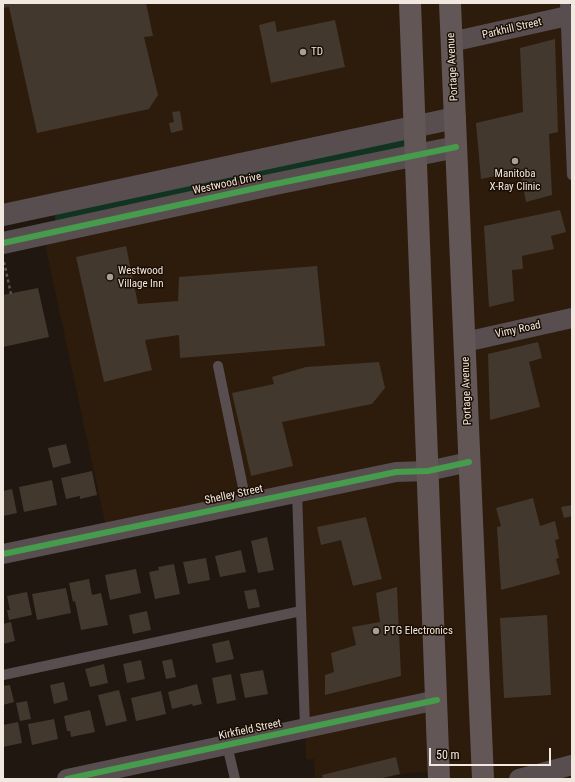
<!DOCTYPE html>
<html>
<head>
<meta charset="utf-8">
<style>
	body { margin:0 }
	#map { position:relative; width:575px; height:782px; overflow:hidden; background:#1f1710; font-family:"Roboto Condensed",sans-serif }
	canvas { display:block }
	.frame { position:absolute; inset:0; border:4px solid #f2e8e0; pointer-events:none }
	.scale { position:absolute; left:429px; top:748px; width:122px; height:18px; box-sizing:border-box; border:2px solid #f2e8e0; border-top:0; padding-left:5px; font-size:12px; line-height:14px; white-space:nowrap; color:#f2e8e0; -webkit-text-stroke:3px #1b0e03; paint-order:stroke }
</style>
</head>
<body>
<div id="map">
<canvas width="575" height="782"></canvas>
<div class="frame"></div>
<div class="scale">50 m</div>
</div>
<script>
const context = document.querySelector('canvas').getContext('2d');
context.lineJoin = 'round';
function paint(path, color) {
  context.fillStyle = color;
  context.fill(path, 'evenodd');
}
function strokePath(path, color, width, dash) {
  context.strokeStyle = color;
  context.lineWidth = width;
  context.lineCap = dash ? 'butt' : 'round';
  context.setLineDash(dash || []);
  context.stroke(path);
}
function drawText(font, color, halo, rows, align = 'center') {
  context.font = font + ' "Roboto Condensed",sans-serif';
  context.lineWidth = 3;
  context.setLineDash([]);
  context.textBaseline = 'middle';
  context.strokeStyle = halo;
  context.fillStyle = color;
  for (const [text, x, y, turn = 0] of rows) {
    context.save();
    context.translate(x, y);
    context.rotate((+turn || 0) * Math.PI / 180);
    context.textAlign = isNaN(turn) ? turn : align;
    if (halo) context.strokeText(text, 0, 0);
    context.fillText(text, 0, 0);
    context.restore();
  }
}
const built = new Path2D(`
	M 3,3 L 565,3 L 572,175 L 572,779 L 439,779 L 439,771 L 408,773 L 382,779 L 315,779 L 314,759 L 306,760 L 297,492 L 107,532 L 47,254 L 44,234 L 275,184 L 3,215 Z`);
const green = new Path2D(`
	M 414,125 L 416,154 L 57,230 L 53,204 Z`);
const building = new Path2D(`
	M 3,3 L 146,3 L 153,36 L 144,37 L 158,95 L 149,109 L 37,133 L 9,7 L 3,8 Z
	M 335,20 L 345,67 L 271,83 L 259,25 L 275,21 L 277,32 Z
	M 555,39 L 558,132 L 549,134 L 552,195 L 526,202 L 520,171 L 481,179 L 476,123 L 523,112 L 520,48 Z
	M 180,111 L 183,130 L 171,133 L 169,123 L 174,122 L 172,112 Z
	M 560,210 L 566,232 L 551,236 L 554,249 L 522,256 L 523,269 L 512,270 L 514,301 L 489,307 L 484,226 Z
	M 126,246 L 138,304 L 178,301 L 179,277 L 317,266 L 325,346 L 180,358 L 179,335 L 145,340 L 152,370 L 104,382 L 76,257 Z
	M 38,288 L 49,337 L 3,347 L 3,295 Z
	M 538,342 L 542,358 L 529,362 L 540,407 L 490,420 L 488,354 Z
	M 379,362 L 385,388 L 372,404 L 282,422 L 293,466 L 251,476 L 232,393 L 274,384 L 272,377 L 306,367 Z
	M 66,444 L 71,463 L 53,468 L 48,448 Z
	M 92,471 L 97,495 L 80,499 L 80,496 L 66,499 L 61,478 Z
	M 52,480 L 57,505 L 24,512 L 19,487 Z
	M 12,489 L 17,513 L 3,516 L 3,491 Z
	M 533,498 L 540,526 L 555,521 L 559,539 L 555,540 L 559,558 L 556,559 L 560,574 L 501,590 L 497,527 L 501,526 L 496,508 Z
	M 572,505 L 572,516 L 564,518 L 561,507 Z
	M 366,517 L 382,579 L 353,586 L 341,540 L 321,545 L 317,527 Z
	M 267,537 L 274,570 L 258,573 L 251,541 Z
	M 241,550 L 246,572 L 220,577 L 215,556 Z
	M 206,558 L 210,580 L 188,584 L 183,562 Z
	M 174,564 L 180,594 L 155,599 L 149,572 L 159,570 L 158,567 Z
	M 136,569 L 141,593 L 110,600 L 105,575 Z
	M 89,579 L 92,595 L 101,593 L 108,625 L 81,630 L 75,601 L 73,602 L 69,583 Z
	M 397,587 L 401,676 L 325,695 L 325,675 L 334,672 L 331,653 L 356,645 L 352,627 L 380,622 L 376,593 Z
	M 66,588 L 71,613 L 37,620 L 32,594 Z
	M 256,589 L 260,607 L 248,609 L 244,591 Z
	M 27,592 L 32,615 L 9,620 L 7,610 L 10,610 L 7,596 Z
	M 147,611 L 151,630 L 133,634 L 129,615 Z
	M 547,615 L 551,695 L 504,698 L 500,618 Z
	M 11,622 L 15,641 L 3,644 L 3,624 Z
	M 229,640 L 234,659 L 216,663 L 212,644 Z
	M 172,659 L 176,677 L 166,679 L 162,661 Z
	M 141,660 L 145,679 L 127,683 L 123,664 Z
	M 104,664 L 108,683 L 90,687 L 85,669 Z
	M 263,670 L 268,694 L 245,698 L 240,674 Z
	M 231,674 L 236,700 L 217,704 L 212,678 Z
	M 64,682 L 68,700 L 54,704 L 50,685 Z
	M 197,684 L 202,704 L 193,706 L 192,704 L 172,709 L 168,692 Z
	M 10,685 L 14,702 L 3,705 L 3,686 Z
	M 119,690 L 127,721 L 106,726 L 98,695 Z
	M 161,691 L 166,714 L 136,721 L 131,698 Z
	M 27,701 L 31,719 L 20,721 L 16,703 Z
	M 90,710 L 95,732 L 71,737 L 70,731 L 67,731 L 64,716 Z
	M 54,719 L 58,739 L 32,745 L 28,724 Z
	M 18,722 L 22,743 L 3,747 L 3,725 Z
	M 396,757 L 400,774 L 378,779 L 323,779 L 322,775 Z`);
const path = new Path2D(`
	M 4,262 L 11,294`);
const service = new Path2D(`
	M 565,3 L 572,175
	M 218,366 L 246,502
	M 297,492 L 305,728
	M 3,675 L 301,611
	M 227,745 L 235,779`);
const minor = new Path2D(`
	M 451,42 L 572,15
	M 465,342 L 572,318
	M 3,554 L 396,472 L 428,471 L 469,462
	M 67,779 L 437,700
	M 519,779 L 572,765`);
const tertiary = new Path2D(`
	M 3,215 L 455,118
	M 3,243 L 275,184 L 456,147`);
const trunk = new Path2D(`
	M 410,3 L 439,779
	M 450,3 L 483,779`);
const cycleway = new Path2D(`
	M 3,243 L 275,184 L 456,147
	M 3,554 L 396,472 L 428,471 L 469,462
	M 67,779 L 437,700`);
const markers = [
	[303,52,4,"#a89f97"],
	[515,161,4,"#a89f97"],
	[110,277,4,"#a89f97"],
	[376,631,4,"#a89f97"]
];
const streetNames = [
	["Parkhill Street",512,29,-13],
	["Portage Avenue",453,67,-93],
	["Westwood Drive",227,184,-12],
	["Vimy Road",518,330,-12],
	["Portage Avenue",467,391,-92],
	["Shelley Street",234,495,-12],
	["Kirkfield Street",250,730,-12]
];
const poiNames = [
	["TD",311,52],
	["Manitoba",515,174,"center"],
	["X-Ray Clinic",515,187,"center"],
	["Westwood",118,271],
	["Village Inn",118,284],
	["PTG Electronics",384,631]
];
paint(built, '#2d1b0b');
paint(green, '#103420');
paint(building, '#42382e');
strokePath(path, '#5a5352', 2.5, [3, 3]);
strokePath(service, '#584e50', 10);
strokePath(minor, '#584e50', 20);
strokePath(tertiary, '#584e50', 22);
strokePath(trunk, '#625657', 22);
strokePath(cycleway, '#469c4c', 6);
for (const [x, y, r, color] of markers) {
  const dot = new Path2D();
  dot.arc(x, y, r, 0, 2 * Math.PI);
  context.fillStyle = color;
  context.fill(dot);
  strokePath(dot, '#1b0e03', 1.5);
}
drawText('11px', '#f2e8e0', '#1b0e03', streetNames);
drawText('11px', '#f2e8e0', '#1b0e03', poiNames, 'left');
</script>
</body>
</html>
